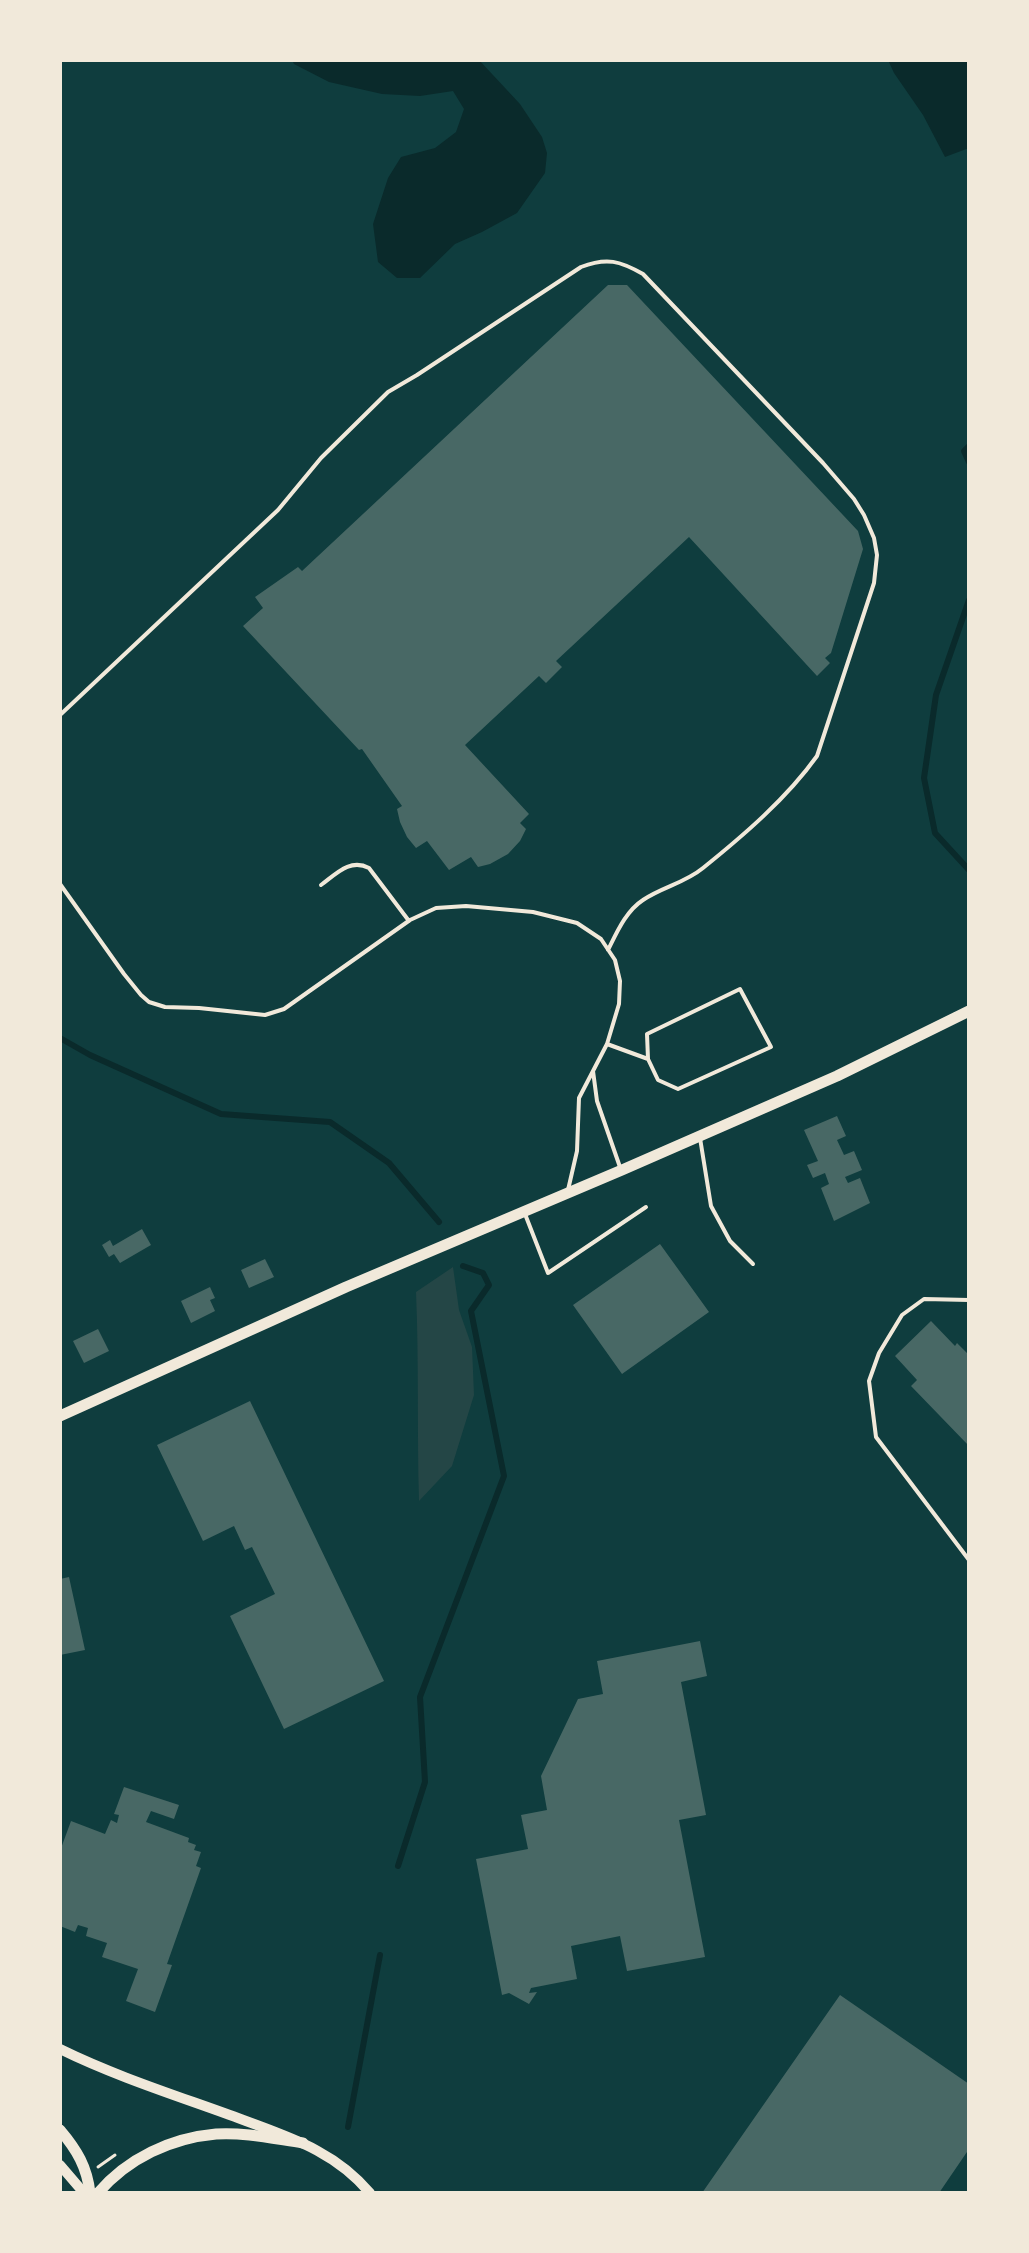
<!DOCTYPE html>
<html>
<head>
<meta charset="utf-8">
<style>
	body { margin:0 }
	#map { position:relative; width:1029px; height:2253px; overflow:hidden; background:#0f3d3e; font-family:"Fira Sans Condensed",sans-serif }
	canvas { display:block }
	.frame { position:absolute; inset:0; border:62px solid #f1e9da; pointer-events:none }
</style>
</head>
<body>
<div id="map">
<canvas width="1029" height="2253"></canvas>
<div class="frame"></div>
</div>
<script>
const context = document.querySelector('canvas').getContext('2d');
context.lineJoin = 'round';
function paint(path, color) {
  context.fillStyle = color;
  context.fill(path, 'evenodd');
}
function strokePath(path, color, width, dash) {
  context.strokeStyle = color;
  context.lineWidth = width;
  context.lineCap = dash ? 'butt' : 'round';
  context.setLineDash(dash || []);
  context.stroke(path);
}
const green = new Path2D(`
	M 453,1267 L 459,1310 L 472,1347 L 474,1395 L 452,1466 L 419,1501 C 417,1431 419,1362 416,1292 Z`);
const water = new Path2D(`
	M 292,60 L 479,60 L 520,104 L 542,137 L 547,153 L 545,173 L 517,213 L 482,232 L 455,244 L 420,278 L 397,278 L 378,262 L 373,224 L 388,178 L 401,157 L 435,148 L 456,132 L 464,109 L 453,91 L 420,96 L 382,94 L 329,82 L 294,64 Z
	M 888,60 L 969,60 L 969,148 L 945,157 L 923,115 L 894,73 Z`);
const stream = new Path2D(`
	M 969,446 L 964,451 L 969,462
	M 969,600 L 936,695 L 924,778 L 935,833 L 969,870
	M 60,1038 L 90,1055 L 221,1114 L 330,1122 L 389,1163 L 439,1222
	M 398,1866 L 425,1782 L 420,1697 L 504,1476 L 471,1311 L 489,1285 L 483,1273 L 463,1266
	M 348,2127 L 380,1955`);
const building = new Path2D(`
	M 608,285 L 627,285 L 858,531 L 863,549 L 831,653 L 825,658 L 830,663 L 817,676 L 689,537 L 556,661 L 562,667 L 546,683 L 539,676 L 465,745 L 529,814 L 520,823 L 526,829 L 520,841 L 508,854 L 490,864 L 478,867 L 471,857 L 449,870 L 427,841 L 416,848 L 407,837 L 400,822 L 397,809 L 402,806 L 362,749 L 359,750 L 243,626 L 263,608 L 255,597 L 298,567 L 302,571 Z
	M 837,1116 L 846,1136 L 837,1140 L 844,1155 L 854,1151 L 862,1170 L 845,1177 L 848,1183 L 860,1178 L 870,1203 L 834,1221 L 821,1188 L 829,1184 L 825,1173 L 813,1178 L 807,1165 L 818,1161 L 804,1130 Z
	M 142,1229 L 151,1245 L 120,1263 L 114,1254 L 109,1257 L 102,1245 L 110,1240 L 113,1246 Z
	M 660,1244 L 709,1312 L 622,1374 L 573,1305 Z
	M 265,1259 L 274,1277 L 249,1288 L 241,1270 Z
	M 210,1287 L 215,1298 L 210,1300 L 215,1311 L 191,1323 L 181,1301 Z
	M 931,1321 L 955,1346 L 957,1343 L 969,1355 L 969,1446 L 911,1386 L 917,1380 L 895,1356 Z
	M 98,1329 L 109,1351 L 84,1363 L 73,1341 Z
	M 250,1401 L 384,1681 L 284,1729 L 230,1616 L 275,1594 L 252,1547 L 245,1550 L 234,1526 L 203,1541 L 157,1445 Z
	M 69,1577 L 85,1650 L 60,1655 L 60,1579 Z
	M 700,1641 L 707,1676 L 681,1682 L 706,1815 L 679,1820 L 705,1957 L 627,1971 L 620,1936 L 571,1946 L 577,1979 L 531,1988 L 529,1993 L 537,1992 L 529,2004 L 509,1993 L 502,1995 L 476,1859 L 528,1849 L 521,1815 L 547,1810 L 541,1776 L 578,1699 L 603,1694 L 597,1661 Z
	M 124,1787 L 179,1805 L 174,1819 L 151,1811 L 146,1822 L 189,1838 L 188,1842 L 196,1845 L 194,1850 L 201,1852 L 196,1866 L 201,1868 L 167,1964 L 172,1965 L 155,2012 L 126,2001 L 138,1969 L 102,1957 L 107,1943 L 86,1936 L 88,1928 L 78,1925 L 75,1932 L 60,1926 L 60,1851 L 71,1821 L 105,1834 L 111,1820 L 117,1823 L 119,1815 L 114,1814 Z
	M 840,1995 L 969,2084 L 969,2149 L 939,2193 L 702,2193 Z`);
const path = new Path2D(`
	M 98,2167 L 115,2155`);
const service = new Path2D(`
	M 60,715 L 278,510 L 321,458 L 388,392 L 417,375 L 581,267 C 607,257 620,261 643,274 L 823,463 L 854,499 L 864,515 L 874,538 L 877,555 L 874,583 L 817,756 C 787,798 744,835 703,868 C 685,883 662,887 643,900 C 626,911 617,932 608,950
	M 60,884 L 124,974 L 141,995 L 149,1002 L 165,1007 L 199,1008 L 265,1015 L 284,1009 L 410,920 L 436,908 L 466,906 L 533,912 L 577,923 L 601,939 L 615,960 L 620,981 L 619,1004 L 607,1044 L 579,1098 L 577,1151 L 568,1190
	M 321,885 C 336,874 350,858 369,868 L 409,921
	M 607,1044 L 648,1059 L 647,1034 L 740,989 L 771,1047 L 678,1089 L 658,1080 L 648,1059
	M 593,1071 L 597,1101 L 621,1170
	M 700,1138 L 711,1206 L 730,1241 L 753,1264
	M 525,1214 L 548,1273 L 646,1207
	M 969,1300 L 924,1299 L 902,1315 L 879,1353 L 869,1381 L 876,1437 L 969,1560`);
const tertiary = new Path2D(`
	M 60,2049 C 117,2077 178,2096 238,2118 C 288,2137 334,2150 370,2193
	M 60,2165 L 84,2193`);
const secondary = new Path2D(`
	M 60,1416 L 346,1287 L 622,1170 L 837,1076 L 969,1011
	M 60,2130 C 77,2150 87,2167 90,2193
	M 98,2193 C 128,2158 171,2138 216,2134 C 244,2132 275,2139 303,2143`);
paint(green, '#244646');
paint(water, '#0a2a2b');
strokePath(stream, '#0a2a2b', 6);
paint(building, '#486865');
strokePath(path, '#f1e9da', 3);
strokePath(service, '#f1e9da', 4);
strokePath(tertiary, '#f1e9da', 10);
strokePath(secondary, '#f1e9da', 11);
</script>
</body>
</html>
